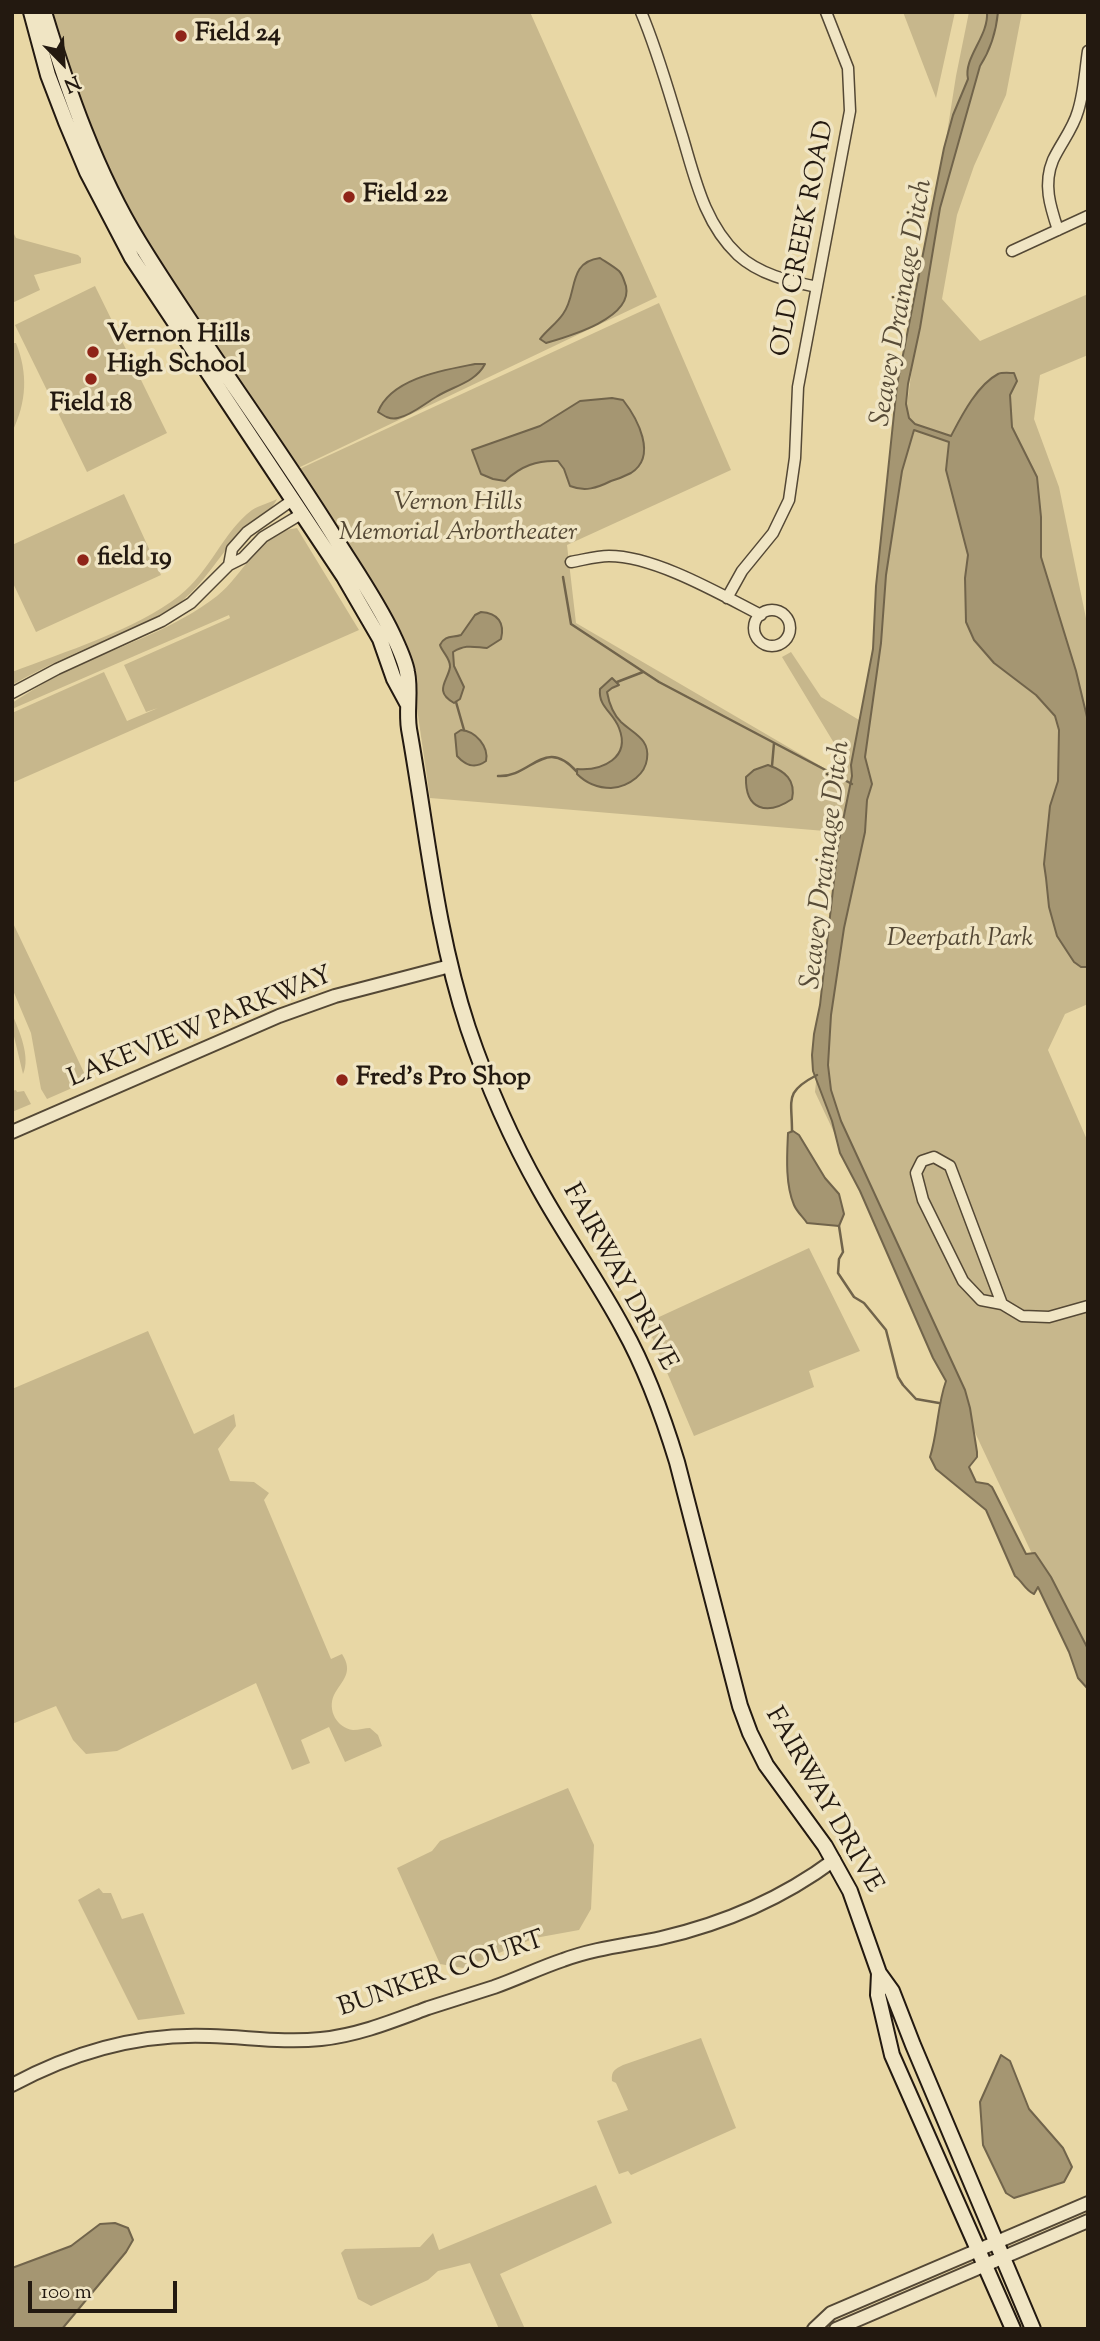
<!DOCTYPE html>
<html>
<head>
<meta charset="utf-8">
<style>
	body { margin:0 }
	#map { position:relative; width:1100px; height:2341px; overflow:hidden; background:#e8d7a5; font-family:"Sorts Mill Goudy",serif }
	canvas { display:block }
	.frame { position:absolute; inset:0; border:14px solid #231910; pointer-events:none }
	.north { position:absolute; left:28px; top:28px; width:70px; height:70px; -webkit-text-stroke:5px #f0e5c4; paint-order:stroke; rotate:156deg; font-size:19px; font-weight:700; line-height:28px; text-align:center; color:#231910 }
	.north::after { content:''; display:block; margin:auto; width:24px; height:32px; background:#231910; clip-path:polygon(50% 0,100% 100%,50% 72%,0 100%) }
	.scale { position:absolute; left:28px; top:2281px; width:149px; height:32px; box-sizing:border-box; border:4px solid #231910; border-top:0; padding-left:9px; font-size:21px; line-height:24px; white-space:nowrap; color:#231910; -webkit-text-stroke:5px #f0e5c4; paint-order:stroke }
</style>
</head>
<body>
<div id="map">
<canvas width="1100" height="2341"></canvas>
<div class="frame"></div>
<div class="north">N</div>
<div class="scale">100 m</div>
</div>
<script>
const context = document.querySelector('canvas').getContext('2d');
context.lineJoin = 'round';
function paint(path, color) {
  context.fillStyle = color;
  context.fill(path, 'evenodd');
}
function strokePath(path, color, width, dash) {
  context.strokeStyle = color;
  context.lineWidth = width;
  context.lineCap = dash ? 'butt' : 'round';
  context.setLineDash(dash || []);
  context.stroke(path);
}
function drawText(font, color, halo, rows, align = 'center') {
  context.font = font + ' "Sorts Mill Goudy",serif';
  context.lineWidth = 7;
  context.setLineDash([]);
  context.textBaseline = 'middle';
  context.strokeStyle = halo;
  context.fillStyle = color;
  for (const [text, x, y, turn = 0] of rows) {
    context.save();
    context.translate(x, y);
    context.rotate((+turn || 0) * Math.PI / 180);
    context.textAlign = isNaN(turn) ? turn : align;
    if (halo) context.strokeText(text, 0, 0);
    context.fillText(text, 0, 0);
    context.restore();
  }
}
const green = new Path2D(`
	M 52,12 L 530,12 L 657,297 L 296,469 C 202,326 92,181 52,12 Z
	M 903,12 L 955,12 L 936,98 Z
	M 969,12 L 1022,12 L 1006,95 L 974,166 L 957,215 L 942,299 L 980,341 L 1088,294 L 1088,355 L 1040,375 L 1034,419 L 1059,487 L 1088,628 L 1088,1004 L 1065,1014 L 1048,1050 L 1088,1142 L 1088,1673 L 815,1092 L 829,950 L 849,833 L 430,798 L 413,681 L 297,470 L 659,303 L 731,470 L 567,545 L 576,623 L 836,775 L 840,753 L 782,657 L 791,652 L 821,697 L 864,723 L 924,279 L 956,76 Z
	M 12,230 L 16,238 L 78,255 L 81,258 L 81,263 L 34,275 L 40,290 L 12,303 Z
	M 95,286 L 167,433 L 87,472 L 15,325 Z
	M 12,343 L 16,343 C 28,373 27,402 12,432 Z
	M 124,494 L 161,575 L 36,632 L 12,581 L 12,545 Z
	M 277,499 C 269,515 250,523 238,536 C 218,557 205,582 182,601 C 161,616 138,626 115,636 C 80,651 45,666 12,685 L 12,672 C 64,652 135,630 179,596 C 210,572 223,532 252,510 C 260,505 269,503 277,499 Z
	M 297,528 L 359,630 L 12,783 L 12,713 L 104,672 L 127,721 L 158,708 L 146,712 L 124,665 L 230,618 L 229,615 L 12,709 L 12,703 C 34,689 55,676 78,666 C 125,644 176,628 217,596 C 244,575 259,532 297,528 Z
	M 12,921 L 88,1081 L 47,1099 L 41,1089 L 31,1033 L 12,988 Z
	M 12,1014 C 19,1030 31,1057 23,1074 L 12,1028 Z
	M 16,1090 L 17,1092 L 24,1091 L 31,1104 L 12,1112 L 12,1091 Z
	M 809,1248 L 860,1351 L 809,1371 L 814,1387 L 694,1436 L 646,1323 Z
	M 148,1331 L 194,1434 L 234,1414 L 236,1426 L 218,1449 L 230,1481 L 254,1482 L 269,1493 L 264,1500 L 331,1659 L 342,1654 C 354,1673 342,1680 334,1695 C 327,1710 337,1728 353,1730 C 359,1730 365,1728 370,1728 L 378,1735 L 382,1746 L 345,1762 L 329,1727 L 301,1740 L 310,1763 L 292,1770 L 256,1683 L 117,1751 L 86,1754 L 73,1740 L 56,1706 L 12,1724 L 12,1389 Z
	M 568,1788 L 594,1845 L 591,1909 L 579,1930 L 535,1938 L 463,1968 L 440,1964 L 397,1868 L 432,1851 L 440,1841 Z
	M 99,1888 L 103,1893 L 111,1893 L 122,1919 L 143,1913 L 185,2014 L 138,2020 L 78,1900 Z
	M 701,2038 L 736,2128 L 631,2175 L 628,2171 L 619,2174 L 597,2121 L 628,2110 L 616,2083 L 612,2081 C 611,2071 615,2069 623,2065 Z
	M 596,2185 L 612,2223 L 500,2274 L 525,2329 L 499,2329 L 470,2263 L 438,2271 L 428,2280 L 371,2306 L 358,2299 L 341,2253 L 345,2249 L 420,2247 L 433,2233 L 439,2250 Z`);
const water = new Path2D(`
	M 987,12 L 998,12 C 996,33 991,49 980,66 L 940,208 L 920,328 L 908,384 L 906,404 L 909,418 L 915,424 L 951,436 C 961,417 977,385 998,374 C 1002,372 1009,373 1014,373 L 1017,381 L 1010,395 L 1012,427 L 1037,477 L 1041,517 L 1041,557 L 1076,671 L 1087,717 L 1088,967 L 1081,967 L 1074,962 L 1057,936 L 1049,907 L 1046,878 L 1044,864 L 1050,806 L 1058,781 L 1059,730 L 1055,716 L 1036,695 L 994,663 L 974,640 L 966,622 L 965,578 L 968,555 L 946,470 L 949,442 L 914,430 L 902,471 L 886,575 L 881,643 L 865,757 L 872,784 L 867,800 L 865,832 L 844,928 L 831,1015 L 828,1065 L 831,1090 L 841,1121 L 965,1390 L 970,1408 L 977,1452 L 977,1457 L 969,1467 L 976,1482 L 988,1484 L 992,1487 L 1026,1554 L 1035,1553 L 1051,1577 L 1088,1649 L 1088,1689 L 1078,1678 L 1069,1652 L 1038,1587 L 1034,1594 C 1025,1590 1023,1582 1015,1576 L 986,1510 L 936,1469 L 930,1457 C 938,1432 937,1406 946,1381 L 933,1358 L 860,1191 L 840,1153 L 832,1121 L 813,1071 L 812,1055 L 814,1034 L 820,1005 L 838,845 L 852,776 L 851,765 L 873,649 L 876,586 L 897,385 L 944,148 L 953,115 L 968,79 C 963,58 989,36 987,12 Z
	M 600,258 C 606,262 613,266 619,271 C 623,275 624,281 626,286 C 633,318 570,336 546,343 L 540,339 C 547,330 557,323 563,314 C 578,294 567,262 600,258 Z
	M 475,364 L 485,364 C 475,383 453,386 436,397 C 424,404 412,415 398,418 C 390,420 384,416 378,412 C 391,378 444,370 475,364 Z
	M 612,398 L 623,400 C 637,418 658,456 631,473 C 625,476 618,479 611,481 C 597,488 585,492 570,486 L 564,469 L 558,461 C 537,460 521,466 505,481 L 493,479 L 481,474 L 472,450 L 540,426 L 580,401 Z
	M 481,612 C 498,613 505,623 501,639 L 487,648 C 473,647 466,644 453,652 L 454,666 L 464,687 L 460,699 L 454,703 C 433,691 448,681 450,667 C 451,659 442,652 440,645 C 445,635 452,638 461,635 L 475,615 Z
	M 612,678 L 619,685 L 612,688 L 607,692 C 609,703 613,714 621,722 C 634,734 650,739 647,759 C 646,767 642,773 636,778 C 630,783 620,788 611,788 C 598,788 586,783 577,774 L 577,769 C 602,771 631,758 619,728 C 613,712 598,707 600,689 Z
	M 461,730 C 476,731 489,747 486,761 C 475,769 466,766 457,756 L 455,734 Z
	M 768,765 C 785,771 796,780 792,799 C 767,816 745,810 746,777 L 754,770 Z
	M 793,1131 L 799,1135 L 825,1178 L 839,1194 L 844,1214 L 839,1226 L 807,1223 C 803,1217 797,1212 794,1205 C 785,1184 787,1155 788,1133 Z
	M 1001,2055 L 1010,2061 L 1029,2109 L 1063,2148 L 1072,2167 L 1064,2182 L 1014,2198 L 1006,2193 L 983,2145 L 980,2102 Z
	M 115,2223 L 128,2228 L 133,2240 L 126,2252 L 62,2329 L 12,2329 L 12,2268 L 71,2246 L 100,2224 Z`);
const stream = new Path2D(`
	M 563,577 L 571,624 L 659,682 L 852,784
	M 617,682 L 643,672
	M 456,702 L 464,730
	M 772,766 L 774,743
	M 498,776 C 531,778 545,735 577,772
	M 792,1131 C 792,1099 784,1092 817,1075
	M 839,1226 L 843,1252 L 839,1259 L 838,1273 L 854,1297 L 864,1303 L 886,1330 L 898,1377 L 903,1385 L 916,1399 L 939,1403`);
const minor = new Path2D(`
	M 641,12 C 658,52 669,93 682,135 C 695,178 704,223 738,255 C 760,275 789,281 817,287
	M 1058,230 C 1050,206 1043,184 1053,160 C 1061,143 1073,129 1078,111 C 1084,92 1085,71 1088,51
	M 1012,251 L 1088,216
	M 571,562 C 583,560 596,556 609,556 C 655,556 720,594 761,615
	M 229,565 L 232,549 L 247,532 L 294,499
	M 727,598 L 742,571 L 773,533 L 789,500 L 795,458 L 798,387 L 850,111 L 848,68 L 826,12
	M754 628a18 18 0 1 1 36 0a18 18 0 1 1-36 0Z
	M 12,693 L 57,669 L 162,621 L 191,603 L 229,565 L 243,558 L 263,537 L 303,513
	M 1002,1304 L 950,1166 L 934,1157 L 922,1161 L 916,1173 L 923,1200 L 963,1281 L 981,1300 L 1002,1304 L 1022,1316 L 1049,1317 L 1088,1306`);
const tertiary = new Path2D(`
	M 12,1132 L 279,1016 L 335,996 L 450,966
	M 12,2085 C 73,2052 140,2033 210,2036 C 248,2037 284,2043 321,2039 C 359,2035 393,2021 428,2008 C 450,2001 472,1994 494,1987 C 517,1979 539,1968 563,1960 C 595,1948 628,1945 661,1938 C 722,1924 783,1898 834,1860
	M 814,2329 L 831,2313 L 1088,2203
	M 836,2329 L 1088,2221`);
const secondary = new Path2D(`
	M 31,12 L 48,75 L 66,122 L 87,172 L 132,258 L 344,577 L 380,639 L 394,679 L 407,703
	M 44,12 C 68,91 96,172 139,242 C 201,343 273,438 335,538 C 355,570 377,601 393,635 C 398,646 405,660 407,672 C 411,691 406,710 409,729 C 427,830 436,931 468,1028 C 487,1084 511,1139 540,1190 C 566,1237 598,1281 623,1328 C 647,1371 663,1416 677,1462 L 740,1706 L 750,1733 L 766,1765 L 825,1846 L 850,1891 L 879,1973 L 892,1991 L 913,2045 L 1033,2329
	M 879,1973 L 878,1995 L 892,2055 L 1013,2329`);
const markers = [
	[181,36,7,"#8f2418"],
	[349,197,7,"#8f2418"],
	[93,352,7,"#8f2418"],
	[91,379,7,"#8f2418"],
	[83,560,7,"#8f2418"],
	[342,1080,7,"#8f2418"]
];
const poiNames = [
	["Field 24",195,36],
	["Field 22",363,197],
	["Vernon Hills",107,337],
	["High School",107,367],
	["Field 18",91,406,"center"],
	["field 19",97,560],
	["Fred's Pro Shop",356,1080]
];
const streetNames = [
	["OLD CREEK ROAD",805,239,-79],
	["LAKEVIEW PARKWAY",201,1029,-22],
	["FAIRWAY DRIVE",618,1278,61],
	["FAIRWAY DRIVE",822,1801,60],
	["BUNKER COURT",442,1976,-19]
];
const parkNames = [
	["Vernon Hills",458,505],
	["Memorial Arbortheater",458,535],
	["Deerpath Park",960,941]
];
const waterNames = [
	["Seavey Drainage Ditch",904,303,-80],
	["Seavey Drainage Ditch",828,865,-83]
];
paint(green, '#c7b78c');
paint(water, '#a59672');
strokePath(water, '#71644b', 2);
strokePath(stream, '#71644b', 2.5);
strokePath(minor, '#544835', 13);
strokePath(tertiary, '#544835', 16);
strokePath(secondary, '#231910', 18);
strokePath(minor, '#f0e5c4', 10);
strokePath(tertiary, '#f0e5c4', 12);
strokePath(secondary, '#f0e5c4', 14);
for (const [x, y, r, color] of markers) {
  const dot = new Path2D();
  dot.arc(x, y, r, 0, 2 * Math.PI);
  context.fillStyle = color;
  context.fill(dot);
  strokePath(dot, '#f0e5c4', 2.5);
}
drawText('bold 26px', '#231910', '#f0e5c4', poiNames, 'left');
drawText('26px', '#231910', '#f0e5c4', streetNames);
drawText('italic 26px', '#544835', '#f0e5c4', parkNames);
drawText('italic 28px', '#574b37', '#f0e5c4', waterNames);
</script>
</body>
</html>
